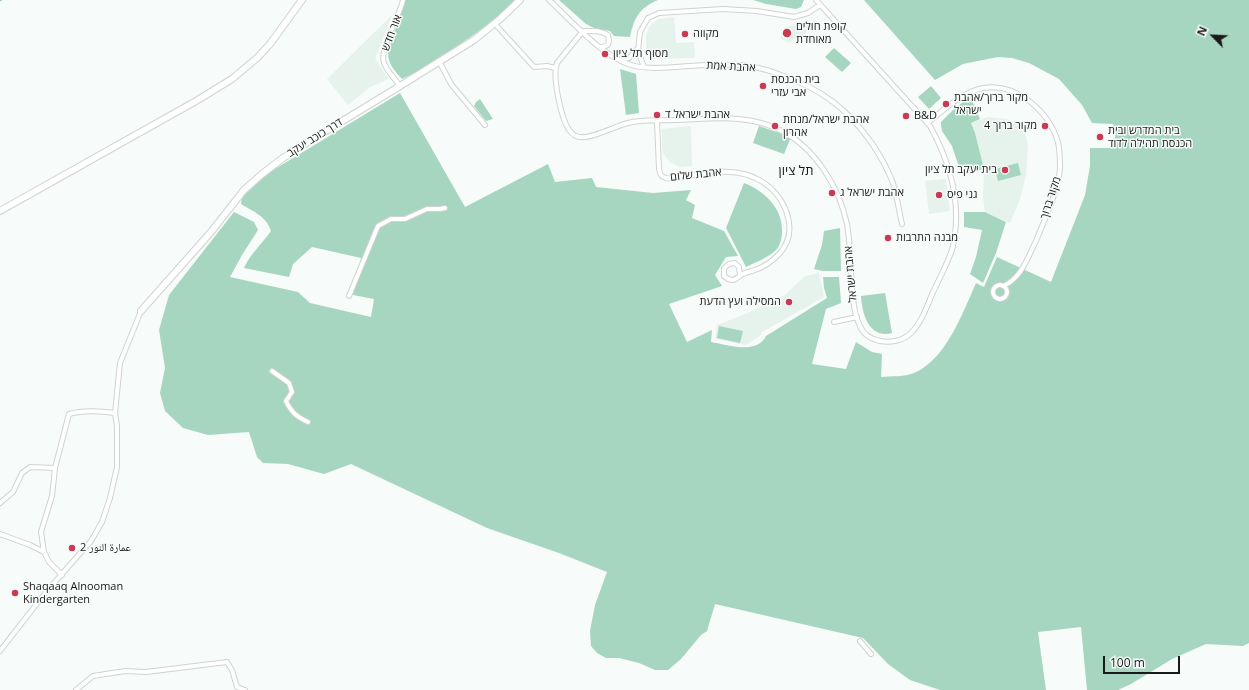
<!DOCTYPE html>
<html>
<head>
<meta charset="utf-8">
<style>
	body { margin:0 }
	#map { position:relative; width:1249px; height:690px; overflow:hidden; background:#f7fbf9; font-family:"Open Sans",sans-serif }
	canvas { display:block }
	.north { position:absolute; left:1193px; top:16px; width:40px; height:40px; -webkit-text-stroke:3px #f7fbf9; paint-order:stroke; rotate:294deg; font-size:11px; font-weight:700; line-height:16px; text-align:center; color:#181918 }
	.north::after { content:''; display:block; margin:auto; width:14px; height:18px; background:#181918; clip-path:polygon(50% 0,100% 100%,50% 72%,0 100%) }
	.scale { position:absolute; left:1103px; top:656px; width:77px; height:18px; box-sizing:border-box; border:2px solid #181918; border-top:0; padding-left:5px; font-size:12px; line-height:14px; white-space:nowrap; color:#181918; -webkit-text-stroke:3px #f7fbf9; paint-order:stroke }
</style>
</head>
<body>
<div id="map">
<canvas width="1249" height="690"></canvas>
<div class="north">N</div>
<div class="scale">100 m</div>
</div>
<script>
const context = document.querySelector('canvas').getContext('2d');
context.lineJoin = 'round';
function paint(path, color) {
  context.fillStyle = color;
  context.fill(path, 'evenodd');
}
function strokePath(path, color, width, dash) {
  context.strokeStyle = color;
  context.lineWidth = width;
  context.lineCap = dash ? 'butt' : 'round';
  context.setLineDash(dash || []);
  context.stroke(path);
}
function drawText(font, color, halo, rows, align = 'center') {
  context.font = font + ' "Open Sans","Noto Naskh Arabic",Heebo,sans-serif';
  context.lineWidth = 3;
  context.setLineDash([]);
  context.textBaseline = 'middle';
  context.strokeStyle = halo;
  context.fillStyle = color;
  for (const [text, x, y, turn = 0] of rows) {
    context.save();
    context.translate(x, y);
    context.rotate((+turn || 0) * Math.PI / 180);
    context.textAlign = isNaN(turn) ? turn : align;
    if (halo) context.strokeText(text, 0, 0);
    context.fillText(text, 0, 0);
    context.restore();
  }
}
const built = new Path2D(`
	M 392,15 L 375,59 L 389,79 L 370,87 L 348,105 L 327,79 Z
	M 674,17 L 676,43 L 694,42 L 695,58 L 650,59 L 648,56 L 646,46 L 646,36 L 649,27 L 658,19 Z
	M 803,22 L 810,22 L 805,36 L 798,36 L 789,43 L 780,38 L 782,33 L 789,26 Z
	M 988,117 L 1007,119 L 1017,124 L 1023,129 L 1026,136 L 1028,146 L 1026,176 L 1020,199 L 1010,223 L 985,212 L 983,197 L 984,171 L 975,133 L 971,123 Z
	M 691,126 L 692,166 L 680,167 L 670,162 L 663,153 L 662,147 L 662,129 Z
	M 946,179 L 950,211 L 929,214 L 925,181 Z
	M 819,273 L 824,297 L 762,332 L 761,335 L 746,345 L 715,339 L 717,325 L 748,313 L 785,295 L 805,276 Z`);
const green = new Path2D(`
	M 405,0 L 516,0 C 498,18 478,32 457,46 C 440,58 422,70 402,79 C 394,70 388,64 388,52 Z
	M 559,0 L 658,0 C 639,8 634,18 630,37 L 614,36 L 610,31 L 594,28 L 586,24 Z
	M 753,0 L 804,0 L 801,7 L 796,9 L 766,4 Z
	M 864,0 L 1249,0 L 1249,643 L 1243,646 L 1206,644 L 1172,659 L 1131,684 L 1118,690 L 1087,690 L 1081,627 L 1038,632 L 1046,690 L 940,690 L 910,680 L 888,664 L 863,638 L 715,604 L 707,631 L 701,635 L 681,659 L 668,670 L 655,670 L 639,663 L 619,658 L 606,658 L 597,653 L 591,646 L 590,631 L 595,605 L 607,572 L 559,553 L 487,528 L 351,464 L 324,474 L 288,464 L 263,463 L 257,457 L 249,432 L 208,435 L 183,428 L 165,411 L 160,393 L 165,368 L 159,330 L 169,295 L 234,212 L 254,222 L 258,230 L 242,255 L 230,277 L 298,292 L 310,303 L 371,317 L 374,299 L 353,295 L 361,258 L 312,247 L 293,264 L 289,277 L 244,268 C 250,254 262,244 271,231 C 266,216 254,212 241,204 L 242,197 L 270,172 L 400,93 L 465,207 L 548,164 L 555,182 L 592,178 L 596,187 L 653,193 L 691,190 L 686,200 L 695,205 L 692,218 L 724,231 L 738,256 L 726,257 L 715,275 L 722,286 L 669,304 L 687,342 L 712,330 L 711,342 C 729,345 756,355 766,336 L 827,298 L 824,288 L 823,277 L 839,277 L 841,303 L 826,309 L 812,364 L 846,369 L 856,342 L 872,352 L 882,354 L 881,377 C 892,376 904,377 914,373 C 946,360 963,312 976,283 L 984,287 L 997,257 L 1051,282 L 1085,195 L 1090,166 L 1090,148 L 1113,148 L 1116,131 L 1113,124 L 1092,123 L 1082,105 L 1059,79 L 1029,63 L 1012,58 L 998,57 L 963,64 L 935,80 Z
	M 834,48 L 851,63 L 842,72 L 825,57 Z
	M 620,69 L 636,74 L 639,113 L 626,115 Z
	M 931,86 L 941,98 L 929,109 L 918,97 Z
	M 970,96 L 980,119 L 971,123 L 975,133 L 984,169 L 961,173 L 952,146 L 942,131 L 941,125 L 941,122 L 952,111 Z
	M 480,99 L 493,119 L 486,121 L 474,106 L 476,102 Z
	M 759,126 L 791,137 L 784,154 L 753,143 Z
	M 1018,163 L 1021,175 L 998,181 L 995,169 Z
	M 744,183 C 764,191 782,207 782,230 C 782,237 781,245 776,250 C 768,258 756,262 746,267 L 726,228 Z
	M 964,212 L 985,212 L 1006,222 L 996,253 L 983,283 L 970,274 L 976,257 L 982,230 L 964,227 Z
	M 840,228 L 841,271 L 823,271 L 814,269 L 822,245 L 824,231 Z
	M 885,293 L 892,333 C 869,339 862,314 861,296 Z
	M 719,326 L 743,331 L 740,343 L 717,338 Z`);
const stream = new Path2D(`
	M 0,0 L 1,0`);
const street = new Path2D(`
	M 549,0 C 573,22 600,55 631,65 C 653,72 692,64 716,65 C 727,65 739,64 749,66 C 760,68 771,71 781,75 C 822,89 849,110 873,145 C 881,157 888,170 893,183 C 897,196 899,211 902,224
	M 495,24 L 534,67 L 547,66 L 555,68
	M 600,47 C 609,47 610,43 608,35 C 600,30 592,31 583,31 L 557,63 C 552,77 561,118 569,130 C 572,134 576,137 580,137 C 592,139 615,126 628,123 C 643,119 659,121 674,120 C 711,119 748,113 782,131 C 816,149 839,187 847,224 C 850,240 850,257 851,273 C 853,291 852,310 860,326 C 863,334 871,339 880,341 C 890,343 903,341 911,333 C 922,322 927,306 933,292 C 940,278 947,264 952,250 C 963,206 951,164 930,126 L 816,0
	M 622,59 L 629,58 L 638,48
	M 439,61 L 451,84 L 485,125
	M 644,67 L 638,51 L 640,32 L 648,18 L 659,13 L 723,9 L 757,11 L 794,17 L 808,13 L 820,5
	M 400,86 C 395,79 387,71 384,63 C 379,50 400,15 403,0
	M 657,121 L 659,169 C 660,174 661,177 666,178 C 672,180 681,177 687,176 C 712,172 738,167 761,181 C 785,195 800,230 780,253 C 773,261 762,268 752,271 C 748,272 744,273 741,275 C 738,277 737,279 733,280 L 728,279 L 724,276 L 724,268 L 729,264 L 735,263 L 739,267 L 740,275
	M 927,123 C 944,110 962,92 983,88 C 1017,82 1049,112 1058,142 C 1060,151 1060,161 1060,169 C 1058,191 1044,221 1036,241 C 1028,257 1021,279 1003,286
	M993 292a7 7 0 1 1 14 0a7 7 0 1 1-14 0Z
	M 349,296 L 378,226 L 391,219 L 405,219 L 427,209 L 440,209 L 445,208
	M 834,322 L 857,317
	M 272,371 L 289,383 L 292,392 L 286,401 C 291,412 297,417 308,422
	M 0,503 L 13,492 L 22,473 L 30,467 L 55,468 L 69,414 C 83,410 101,411 115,413
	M 0,534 L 30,545 L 44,552 L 49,562 L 62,575
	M 44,552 L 41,532 L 52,496 L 55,468
	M 860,641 L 871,654
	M 0,651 L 46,592 L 91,541 L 102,522 L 110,498 L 117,467 L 117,426 L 115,413 L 120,363 L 141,311
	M 76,690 L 93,676 L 125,671 L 146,672 L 227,662 L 232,670 L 237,687 L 245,690`);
const secondary = new Path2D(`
	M 0,211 L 196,101 L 232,79 L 257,58 L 270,44 L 302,0
	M 141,311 L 211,232 L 244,190 L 262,174 L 283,158 L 308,142 L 400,86 L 474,40 L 500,19 L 520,0`);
const markers = [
	[787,33,5,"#ca3a53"],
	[685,34,4,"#ca3a53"],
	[605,54,4,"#ca3a53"],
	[763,86,4,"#ca3a53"],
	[946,104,4,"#ca3a53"],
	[657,115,4,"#ca3a53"],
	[906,116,4,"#ca3a53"],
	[775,126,4,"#ca3a53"],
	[1045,126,4,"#ca3a53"],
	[1100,137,4,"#ca3a53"],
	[1005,170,4,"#ca3a53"],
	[832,193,4,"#ca3a53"],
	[939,195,4,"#ca3a53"],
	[888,238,4,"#ca3a53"],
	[789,302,4,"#ca3a53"],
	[72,548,4,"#ca3a53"],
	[15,593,4,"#ca3a53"]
];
const poiNames = [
	["קופת חולים",796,27],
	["מאוחדת",796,40],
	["מקווה",693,34],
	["מסוף תל ציון",613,54],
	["בית הכנסת",771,80],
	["אבי עזרי",771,93],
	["מקור ברוך/אהבת",954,98],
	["ישראל",954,111],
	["אהבת ישראל ד",665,115],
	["B&D",914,116],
	["אהבת ישראל/מנחת",783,120],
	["אהרון",783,133],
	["מקור ברוך 4",1037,126,"right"],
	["בית המדרש ובית",1108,131],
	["הכנסת תהילה לדוד",1108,144],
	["בית יעקב תל ציון",997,170,"right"],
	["אהבת ישראל ג",840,193],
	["גני פיס",947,195],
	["מבנה התרבות",896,238],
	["המסילה ועץ הדעת",781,302,"right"],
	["عمارة النور 2",80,548],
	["Shaqaaq Alnooman",23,587],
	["Kindergarten",23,600]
];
const streetNames = [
	["אור חדש",392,33,-69],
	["אהבת אמת",731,67,3],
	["דרך כוכב יעקב",315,138,-32],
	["אהבת שלום",696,175,-6],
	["מקור ברוך",1051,198,-72],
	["אהבת ישראל",851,274,-95]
];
const quarterNames = [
	["תל ציון",796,171]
];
paint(built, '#e6f2ec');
paint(green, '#a6d6c0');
strokePath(stream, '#72b89b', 1.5);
strokePath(street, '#cfd3d1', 6);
strokePath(secondary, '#cfd3d1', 8);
strokePath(street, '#fff', 4);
strokePath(secondary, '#fff', 6);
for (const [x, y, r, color] of markers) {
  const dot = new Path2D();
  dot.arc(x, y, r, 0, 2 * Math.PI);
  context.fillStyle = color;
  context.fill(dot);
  strokePath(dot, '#f7fbf9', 1.5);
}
drawText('11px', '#181918', '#f7fbf9', poiNames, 'left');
drawText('11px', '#181918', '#f7fbf9', streetNames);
drawText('13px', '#181918', '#f7fbf9', quarterNames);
</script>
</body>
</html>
